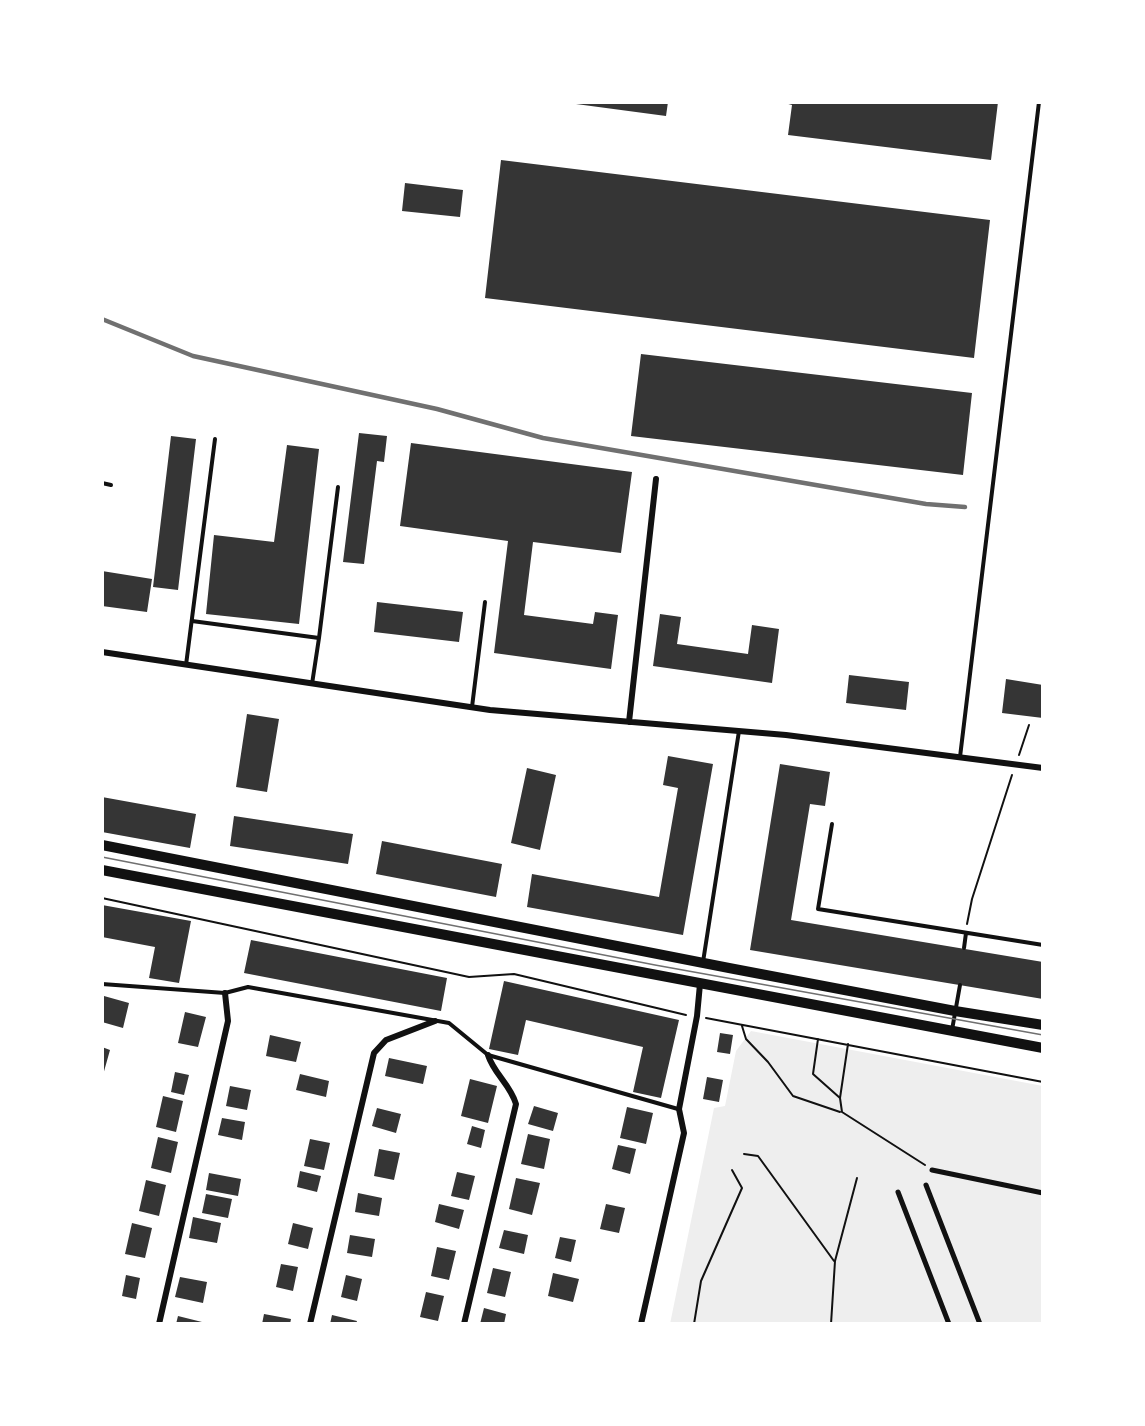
<!DOCTYPE html>
<html>
<head>
<meta charset="utf-8">
<style>
	body { margin:0 }
	#map { position:relative; width:1145px; height:1426px; overflow:hidden; background:#fff; font-family:"Alegreya Sans",sans-serif }
	canvas { display:block }
	.frame { position:absolute; inset:0; border:104px solid #fff; pointer-events:none }
</style>
</head>
<body>
<div id="map">
<canvas width="1145" height="1426"></canvas>
<div class="frame"></div>
</div>
<script>
const context = document.querySelector('canvas').getContext('2d');
context.lineJoin = 'round';
function paint(path, color) {
  context.fillStyle = color;
  context.fill(path, 'evenodd');
}
function strokePath(path, color, width, dash) {
  context.strokeStyle = color;
  context.lineWidth = width;
  context.lineCap = dash ? 'butt' : 'round';
  context.setLineDash(dash || []);
  context.stroke(path);
}
const green = new Path2D(`
	M 751,1031 L 1043,1086 L 1043,1324 L 670,1324 L 714,1108 L 725,1106 L 736,1051 Z`);
const building = new Path2D(`
	M 561,102 L 668,102 L 666,116 Z
	M 781,102 L 998,102 L 991,160 L 788,135 L 792,105 Z
	M 501,160 L 990,220 L 974,358 L 485,298 Z
	M 405,183 L 463,190 L 460,217 L 402,211 Z
	M 641,354 L 972,393 L 963,475 L 631,436 Z
	M 359,433 L 387,436 L 384,462 L 377,461 L 364,564 L 343,562 Z
	M 171,436 L 196,439 L 178,590 L 153,587 Z
	M 411,443 L 632,472 L 621,553 L 533,542 L 524,615 L 593,624 L 595,612 L 618,615 L 611,669 L 494,653 L 508,541 L 400,526 Z
	M 287,445 L 319,449 L 299,624 L 206,614 L 214,535 L 274,542 Z
	M 102,571 L 152,579 L 147,612 L 102,606 Z
	M 377,602 L 463,612 L 459,642 L 374,632 Z
	M 660,614 L 681,617 L 677,644 L 748,654 L 752,625 L 779,629 L 772,683 L 653,666 Z
	M 849,675 L 909,682 L 906,710 L 846,703 Z
	M 1006,679 L 1043,685 L 1043,718 L 1002,713 Z
	M 247,714 L 279,719 L 267,792 L 236,787 Z
	M 668,756 L 713,764 L 683,935 L 527,907 L 532,874 L 659,897 L 678,788 L 663,785 Z
	M 780,764 L 830,772 L 825,806 L 810,804 L 791,920 L 1043,962 L 1043,999 L 750,950 Z
	M 527,768 L 556,775 L 540,850 L 511,843 Z
	M 102,797 L 196,814 L 190,848 L 102,832 Z
	M 234,816 L 353,834 L 348,864 L 230,846 Z
	M 382,841 L 502,864 L 496,897 L 376,874 Z
	M 102,905 L 191,921 L 179,983 L 149,978 L 155,947 L 102,937 Z
	M 251,940 L 447,978 L 441,1011 L 244,973 Z
	M 504,981 L 679,1020 L 661,1098 L 633,1092 L 643,1047 L 526,1020 L 518,1055 L 489,1049 Z
	M 104,996 L 129,1003 L 123,1028 L 102,1022 Z
	M 185,1012 L 206,1017 L 198,1047 L 178,1043 Z
	M 720,1033 L 733,1035 L 730,1054 L 717,1052 Z
	M 270,1035 L 301,1042 L 296,1062 L 266,1056 Z
	M 102,1047 L 110,1050 L 103,1075 L 102,1075 Z
	M 389,1058 L 427,1066 L 423,1084 L 385,1076 Z
	M 175,1072 L 189,1075 L 184,1095 L 171,1092 Z
	M 300,1074 L 329,1081 L 326,1097 L 296,1090 Z
	M 707,1077 L 723,1080 L 719,1102 L 703,1099 Z
	M 470,1079 L 497,1086 L 488,1123 L 461,1116 Z
	M 230,1086 L 251,1090 L 247,1110 L 226,1106 Z
	M 163,1096 L 183,1101 L 176,1132 L 156,1127 Z
	M 534,1106 L 558,1113 L 553,1131 L 528,1124 Z
	M 627,1107 L 653,1113 L 646,1144 L 620,1138 Z
	M 377,1108 L 401,1114 L 396,1133 L 372,1126 Z
	M 222,1118 L 245,1122 L 242,1140 L 218,1135 Z
	M 472,1126 L 485,1130 L 481,1148 L 467,1144 Z
	M 528,1134 L 550,1139 L 544,1169 L 521,1164 Z
	M 158,1137 L 178,1142 L 171,1173 L 151,1168 Z
	M 310,1139 L 330,1143 L 324,1170 L 304,1166 Z
	M 618,1145 L 636,1149 L 630,1174 L 612,1169 Z
	M 379,1149 L 400,1153 L 394,1180 L 374,1176 Z
	M 300,1171 L 321,1176 L 317,1192 L 297,1187 Z
	M 457,1172 L 475,1176 L 469,1200 L 451,1196 Z
	M 209,1173 L 241,1179 L 238,1196 L 206,1190 Z
	M 516,1178 L 540,1183 L 532,1215 L 509,1209 Z
	M 146,1180 L 166,1185 L 159,1216 L 139,1211 Z
	M 358,1193 L 382,1198 L 379,1216 L 355,1212 Z
	M 206,1194 L 232,1199 L 228,1218 L 202,1213 Z
	M 439,1204 L 464,1210 L 459,1229 L 435,1222 Z
	M 606,1204 L 625,1208 L 619,1233 L 600,1229 Z
	M 193,1217 L 221,1223 L 217,1243 L 189,1238 Z
	M 132,1223 L 152,1228 L 145,1258 L 125,1254 Z
	M 293,1223 L 313,1228 L 308,1249 L 288,1244 Z
	M 504,1230 L 528,1235 L 524,1254 L 499,1248 Z
	M 350,1235 L 375,1239 L 372,1257 L 347,1253 Z
	M 560,1237 L 576,1240 L 571,1262 L 555,1258 Z
	M 437,1247 L 456,1251 L 449,1280 L 431,1276 Z
	M 281,1264 L 298,1267 L 293,1291 L 276,1287 Z
	M 493,1268 L 511,1272 L 505,1297 L 487,1293 Z
	M 553,1273 L 579,1279 L 573,1302 L 548,1296 Z
	M 126,1275 L 140,1278 L 136,1299 L 122,1296 Z
	M 346,1275 L 362,1279 L 357,1301 L 341,1297 Z
	M 180,1277 L 207,1282 L 203,1303 L 175,1297 Z
	M 426,1292 L 444,1296 L 438,1321 L 420,1317 Z
	M 484,1308 L 506,1314 L 504,1324 L 480,1324 Z
	M 264,1314 L 291,1319 L 290,1324 L 262,1324 Z
	M 332,1315 L 357,1321 L 356,1324 L 330,1324 Z
	M 178,1316 L 206,1323 L 205,1324 L 176,1324 Z`);
const path = new Path2D(`
	M 1019,755 L 1029,725
	M 102,898 L 469,977 L 514,974 L 686,1015
	M 967,924 L 972,899 L 1012,775
	M 706,1018 L 1043,1082
	M 742,1026 L 746,1039 L 768,1062 L 793,1096 L 840,1112
	M 818,1039 L 813,1074 L 840,1098
	M 848,1044 L 840,1098 L 842,1112 L 925,1165
	M 744,1154 L 758,1156 L 834,1261
	M 694,1324 L 701,1281 L 742,1188 L 732,1170
	M 831,1324 L 835,1261 L 857,1178`);
const service = new Path2D(`
	M 102,483 L 111,485
	M 192,621 L 319,638 L 338,487
	M 186,665 L 215,439
	M 312,684 L 319,638
	M 472,707 L 485,602
	M 960,757 L 1039,102
	M 832,824 L 818,909 L 1043,945
	M 964,948 L 966,933
	M 703,962 L 739,731
	M 102,984 L 225,993 L 248,987 L 449,1023 L 488,1055 L 678,1109
	M 952,1030 L 960,985`);
const pedestrian = new Path2D(`
	M 932,1170 L 1043,1193
	M 926,1185 L 980,1324
	M 898,1192 L 949,1324`);
const minor = new Path2D(`
	M 102,652 L 490,710 L 786,735 L 1043,768
	M 629,722 L 656,479
	M 159,1324 L 228,1021 L 225,993
	M 310,1324 L 374,1053 L 386,1040 L 435,1021
	M 464,1324 L 516,1104 C 510,1084 494,1074 488,1055
	M 641,1324 L 684,1133 L 679,1109 L 697,1016 L 700,984`);
const secondary = new Path2D(`
	M 102,845 L 729,968 L 955,1011 L 1043,1025
	M 102,870 L 1043,1048`);
const tram = new Path2D(`
	M 102,857 L 655,965 L 1043,1035`);
const rail = new Path2D(`
	M 102,319 L 193,356 L 437,409 L 543,438 L 926,504 L 965,507`);
paint(green, '#eee');
paint(building, '#353535');
strokePath(path, '#111', 2);
strokePath(service, '#111', 4);
strokePath(pedestrian, '#111', 5);
strokePath(minor, '#111', 6);
strokePath(secondary, '#111', 10);
strokePath(tram, '#707070', 1.5);
strokePath(rail, '#707070', 4.5);
</script>
</body>
</html>
